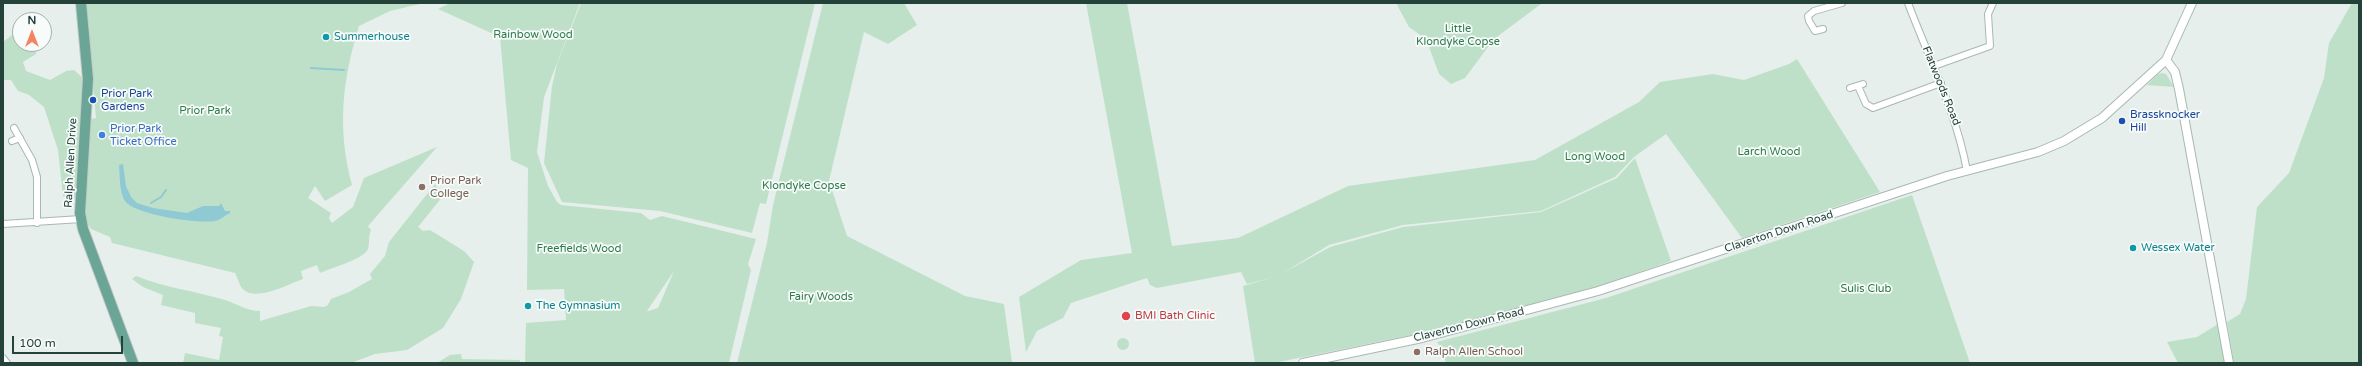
<!DOCTYPE html>
<html>
<head>
<meta charset="utf-8">
<style>
	body { margin:0 }
	#map { position:relative; width:2362px; height:366px; overflow:hidden; background:#e6efeb; font-family:"Varela Round",sans-serif }
	canvas { display:block }
	.frame { position:absolute; inset:0; border:4px solid #24423a; pointer-events:none }
	.north { position:absolute; left:12px; top:12px; width:40px; height:40px; box-sizing:border-box; background:#f7fbf9; border:1px solid #a3b1ad; border-radius:50%; rotate:0deg; font-size:11px; font-weight:700; line-height:16px; text-align:center; color:#24423a }
	.north::after { content:''; display:block; margin:auto; width:14px; height:18px; background:#f4845f; clip-path:polygon(50% 0,100% 100%,50% 72%,0 100%) }
	.scale { position:absolute; left:12px; top:336px; width:111px; height:18px; box-sizing:border-box; border:2px solid #24423a; border-top:0; padding-left:5px; font-size:12px; line-height:14px; white-space:nowrap; color:#24423a; -webkit-text-stroke:3px #f7fbf9; paint-order:stroke }
</style>
</head>
<body>
<div id="map">
<canvas width="2362" height="366"></canvas>
<div class="frame"></div>
<div class="north">N</div>
<div class="scale">100 m</div>
</div>
<script>
const context = document.querySelector('canvas').getContext('2d');
context.lineJoin = 'round';
function paint(path, color) {
  context.fillStyle = color;
  context.fill(path, 'evenodd');
}
function strokePath(path, color, width, dash) {
  context.strokeStyle = color;
  context.lineWidth = width;
  context.lineCap = dash ? 'butt' : 'round';
  context.setLineDash(dash || []);
  context.stroke(path);
}
function drawText(font, color, halo, rows, align = 'center') {
  context.font = font + ' "Varela Round",sans-serif';
  context.lineWidth = 3.5;
  context.setLineDash([]);
  context.textBaseline = 'middle';
  context.strokeStyle = halo;
  context.fillStyle = color;
  for (const [text, x, y, turn = 0] of rows) {
    context.save();
    context.translate(x, y);
    context.rotate((+turn || 0) * Math.PI / 180);
    context.textAlign = isNaN(turn) ? turn : align;
    if (halo) context.strokeText(text, 0, 0);
    context.fillText(text, 0, 0);
    context.restore();
  }
}
const green = new Path2D(`
	M 86,3 L 424,3 L 390,11 L 359,26 C 342,81 337,129 352,185 L 325,201 L 315,186 L 308,198 L 331,213 L 329,218 L 332,223 L 353,207 L 364,178 L 437,147 L 368,226 L 371,230 C 368,236 370,242 368,249 C 364,259 331,268 320,273 L 317,265 L 301,271 L 303,279 C 288,284 253,304 241,287 C 239,283 237,277 235,273 L 112,243 L 110,237 L 91,229 L 83,218 L 89,123 L 91,119 L 96,118 Z
	M 450,3 L 580,3 L 544,97 L 537,152 L 548,186 L 557,202 L 561,205 L 641,213 L 650,220 L 662,216 L 756,239 L 748,264 L 751,270 L 729,363 L 525,363 L 526,323 L 566,320 L 564,289 L 527,290 L 528,168 L 511,160 L 500,37 L 438,9 ZM 674,271 L 658,308 L 648,311 L 647,311 Z
	M 581,3 L 815,3 L 766,204 L 760,203 L 752,233 L 660,211 L 562,202 L 544,163 L 552,86 L 557,64 Z
	M 823,3 L 904,3 L 917,25 L 888,44 L 864,32 L 829,181 L 847,236 L 965,296 L 1004,304 L 1012,363 L 737,363 L 767,243 L 773,205 Z
	M 1086,3 L 1127,3 L 1172,246 L 1238,238 L 1348,186 L 1535,160 L 1639,102 L 1660,82 L 1713,74 L 1744,80 L 1789,64 L 1797,59 L 1880,192 L 1742,238 L 1666,134 L 1634,157 L 1615,177 L 1541,211 L 1403,225 L 1329,245 L 1283,273 L 1330,247 L 1403,227 L 1541,212 L 1617,178 L 1635,158 L 1671,261 L 1596,287 L 1421,333 L 1274,363 L 1255,363 L 1243,286 L 1274,277 L 1247,284 L 1241,272 L 1157,288 L 1150,285 L 1147,278 L 1071,303 L 1063,318 L 1037,331 L 1026,352 L 1019,297 L 1081,260 L 1132,253 Z
	M 1396,3 L 1537,3 L 1541,4 L 1494,39 L 1465,78 L 1451,84 L 1439,74 L 1426,39 L 1409,27 Z
	M 2352,3 L 2359,3 L 2359,363 L 2234,363 L 2227,322 L 2240,314 L 2246,299 L 2257,207 L 2289,173 L 2324,78 L 2329,43 Z
	M 20,29 L 20,44 L 35,44 L 36,54 L 23,62 L 26,71 L 50,80 L 66,71 L 74,70 L 84,79 L 75,198 L 70,202 L 63,196 L 58,150 L 44,107 L 29,95 L 18,91 L 11,80 L 3,80 L 3,42 Z
	M 2161,73 L 2166,74 L 2174,87 L 2147,85 L 2157,75 Z
	M 435,184 L 443,196 L 418,227 L 423,231 L 430,230 L 464,251 L 474,262 L 461,299 L 443,328 L 407,350 L 375,354 L 351,363 L 183,363 L 185,353 L 219,360 L 223,337 L 219,336 L 221,328 L 195,323 L 195,313 L 161,305 L 163,295 L 143,287 L 132,279 L 136,276 C 165,288 196,291 225,300 C 238,304 246,311 260,311 L 260,321 L 311,306 L 324,307 L 328,305 L 331,299 L 349,292 L 372,279 L 370,274 L 385,256 L 389,242 Z
	M 1912,195 L 1970,363 L 1446,363 L 1441,348 L 1437,342 L 1606,298 Z
	M 2218,324 L 2225,363 L 2178,363 L 2167,342 L 2197,337 Z
	M1117 344a6 6 0 1 1 12 0a6 6 0 1 1-12 0Z
	M 461,354 L 462,359 L 520,360 L 520,363 L 437,363 L 450,355 Z`);
const water = new Path2D(`
	M 123,164 L 126,186 L 131,197 L 137,203 L 153,208 L 187,213 L 203,206 L 219,206 L 221,203 L 225,211 L 230,211 L 230,213 C 225,215 221,220 215,221 C 198,224 135,215 125,201 C 119,192 120,175 119,165 Z`);
const stream = new Path2D(`
	M 311,68 L 344,70
	M 151,203 L 161,197 L 166,190`);
const minor = new Path2D(`
	M 1908,3 C 1929,59 1956,111 1967,171
	M 1823,29 L 1815,31 L 1809,21 L 1808,16 L 1814,11 L 1842,3
	M 1934,66 L 1990,46 L 1988,14 L 1993,3
	M 1858,86 L 1866,104 L 1873,108 L 1941,83
	M 1850,88 L 1863,84
	M 14,128 L 32,160 L 37,177 L 37,223
	M 12,141 L 20,138
	M 3,224 L 81,219
	M 3,358 L 7,363`);
const tertiary = new Path2D(`
	M 2166,60 L 2175,72 L 2179,89 L 2229,363
	M 1303,363 L 1422,338 L 1598,291 L 1947,176 L 2038,152 L 2064,141 L 2102,118 L 2166,60 L 2192,3`);
const primary = new Path2D(`
	M 81,3 L 88,79 L 80,213 L 83,229 L 133,363`);
const markers = [
	[326,37,4,"#0f9aa8"],
	[93,100,4,"#1a4fb4"],
	[2122,121,4,"#1a4fb4"],
	[102,135,4,"#3f7fe0"],
	[422,187,4,"#8d6e63"],
	[2133,248,4,"#0f9aa8"],
	[528,306,4,"#0f9aa8"],
	[1126,316,5,"#e0444e"],
	[1417,352,4,"#8d6e63"]
];
const parkNames = [
	["Little",1458,29],
	["Klondyke Copse",1458,42],
	["Rainbow Wood",533,35],
	["Prior Park",205,111],
	["Larch Wood",1769,152],
	["Long Wood",1595,157],
	["Klondyke Copse",804,186],
	["Freefields Wood",579,249],
	["Sulis Club",1866,289],
	["Fairy Woods",821,297]
];
const cultureNames = [
	["Summerhouse",334,37],
	["Wessex Water",2141,248],
	["The Gymnasium",536,306]
];
const streetNames = [
	["Flatwoods Road",1941,86,68],
	["Ralph Allen Drive",71,163,-87],
	["Claverton Down Road",1779,232,-18],
	["Claverton Down Road",1469,325,-14]
];
const transitNames = [
	["Prior Park",101,94],
	["Gardens",101,107],
	["Brassknocker",2130,115],
	["Hill",2130,128]
];
const shopNames = [
	["Prior Park",110,129],
	["Ticket Office",110,142]
];
const educationNames = [
	["Prior Park",430,181],
	["College",430,194],
	["Ralph Allen School",1425,352]
];
const healthNames = [
	["BMI Bath Clinic",1135,316]
];
paint(green, '#bfe0c8');
paint(water, '#8ec9d4');
strokePath(stream, '#8ec9d4', 2);
strokePath(minor, '#a8b8b2', 8);
strokePath(tertiary, '#a8b8b2', 10);
strokePath(primary, '#c2cac8', 12);
strokePath(minor, '#fff', 6);
strokePath(tertiary, '#fff', 8);
strokePath(primary, '#6aa596', 10);
for (const [x, y, r, color] of markers) {
  const dot = new Path2D();
  dot.arc(x, y, r, 0, 2 * Math.PI);
  context.fillStyle = color;
  context.fill(dot);
  strokePath(dot, '#f7fbf9', 1.5);
}
drawText('11px', '#2d7a4b', '#f7fbf9', parkNames);
drawText('11px', '#0d838f', '#f7fbf9', cultureNames, 'left');
drawText('11px', '#24423a', '#f7fbf9', streetNames);
drawText('11px', '#164399', '#f7fbf9', transitNames, 'left');
drawText('11px', '#366cbe', '#f7fbf9', shopNames, 'left');
drawText('11px', '#785e54', '#f7fbf9', educationNames, 'left');
drawText('11px', '#be3a42', '#f7fbf9', healthNames, 'left');
</script>
</body>
</html>
